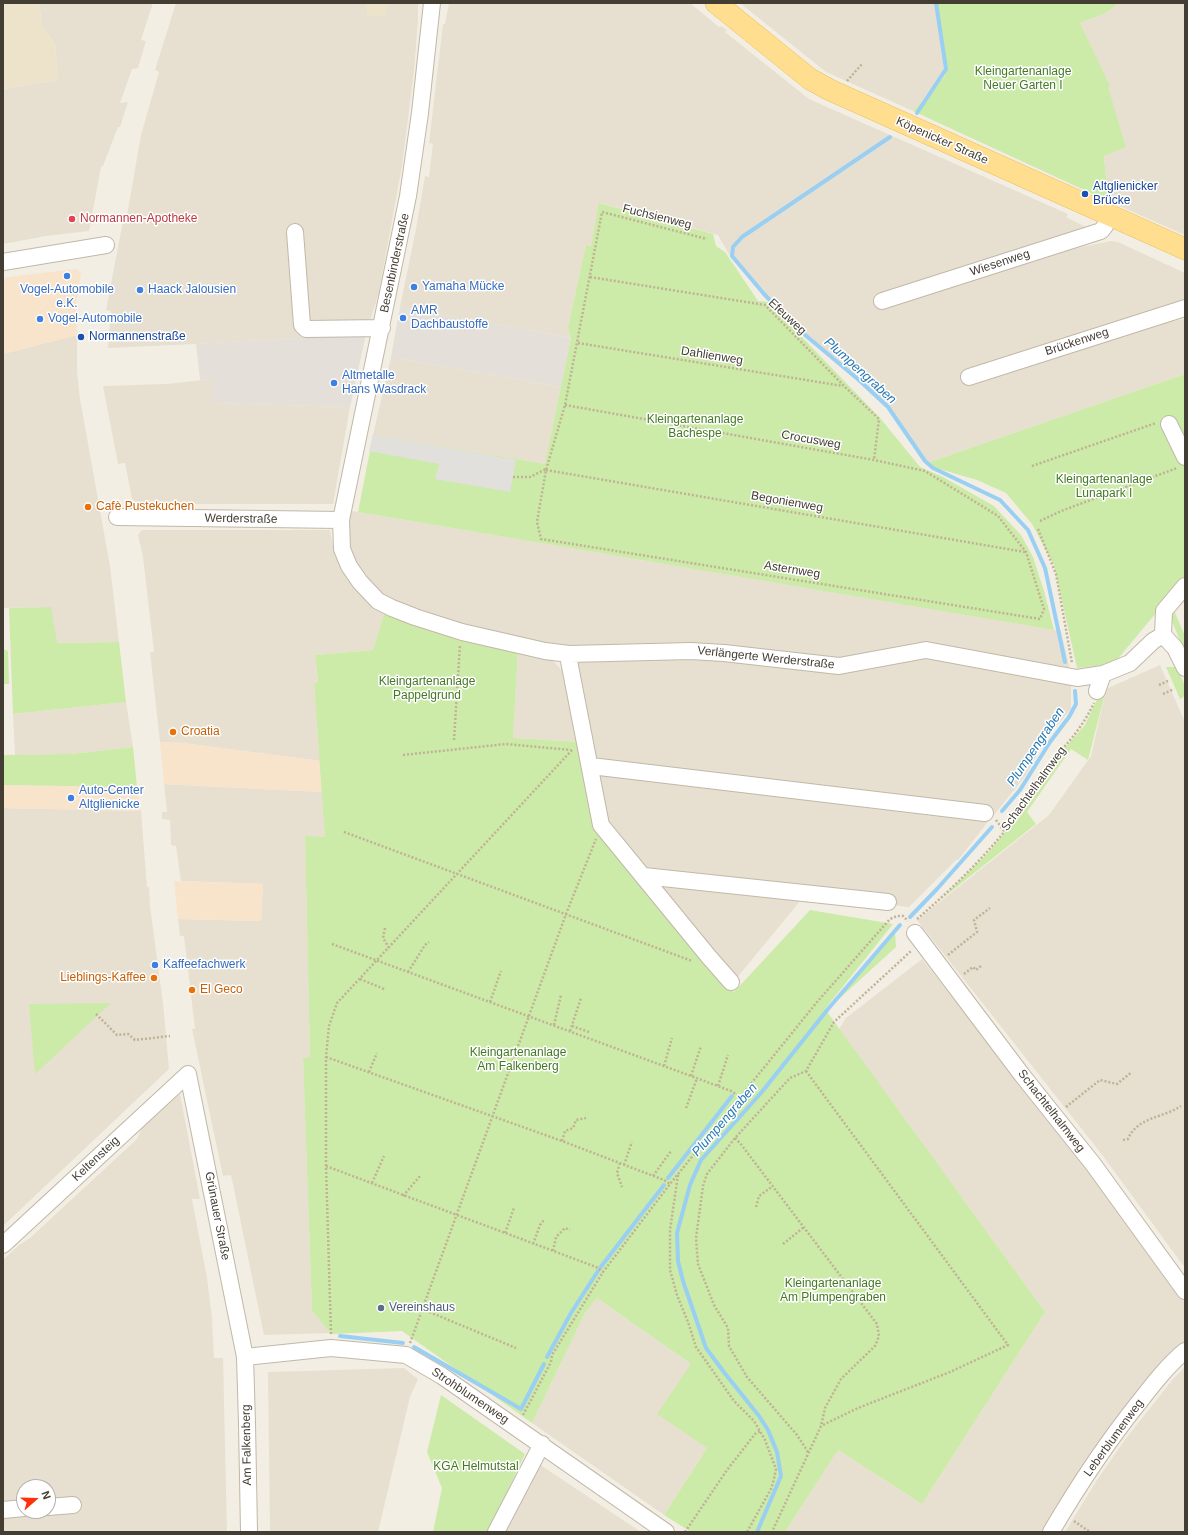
<!DOCTYPE html>
<html>
<head>
<meta charset="utf-8">
<style>
	body { margin:0 }
	#map { position:relative; width:1188px; height:1535px; overflow:hidden; background:#f3eee3; font-family:Helvetica,sans-serif }
	canvas { display:block }
	.frame { position:absolute; inset:0; border:4px solid #443d33; pointer-events:none }
	.north { position:absolute; left:16px; top:1479px; width:40px; height:40px; box-sizing:border-box; background:#fff; border:1px solid #b4b1ad; border-radius:50%; rotate:70deg; font-size:11px; font-weight:700; line-height:16px; text-align:center; color:#443d33 }
	.north::after { content:''; display:block; margin:auto; width:14px; height:18px; background:#ff310d; clip-path:polygon(50% 0,100% 100%,50% 72%,0 100%) }
</style>
</head>
<body>
<div id="map">
<canvas width="1188" height="1535"></canvas>
<div class="frame"></div>
<div class="north">N</div>
</div>
<script>
const context = document.querySelector('canvas').getContext('2d');
context.lineJoin = 'round';
function paint(path, color) {
  context.fillStyle = color;
  context.fill(path, 'evenodd');
}
function strokePath(path, color, width, dash) {
  context.strokeStyle = color;
  context.lineWidth = width;
  context.lineCap = dash ? 'butt' : 'round';
  context.setLineDash(dash || []);
  context.stroke(path);
}
function drawText(font, color, halo, rows, align = 'center') {
  context.font = font + ' Helvetica,sans-serif';
  context.lineWidth = 3;
  context.setLineDash([]);
  context.textBaseline = 'middle';
  context.strokeStyle = halo;
  context.fillStyle = color;
  for (const [text, x, y, turn = 0] of rows) {
    context.save();
    context.translate(x, y);
    context.rotate((+turn || 0) * Math.PI / 180);
    context.textAlign = isNaN(turn) ? turn : align;
    if (halo) context.strokeText(text, 0, 0);
    context.fillText(text, 0, 0);
    context.restore();
  }
}
const residential = new Path2D(`
	M 39,3 L 153,3 L 141,40 L 146,41 L 138,68 L 132,69 L 120,103 L 128,102 L 120,127 L 118,127 L 103,166 L 101,167 L 89,231 L 46,236 L 3,244 L 3,89 L 58,80 L 55,44 L 42,26 Z
	M 176,3 L 418,3 L 418,20 L 414,71 L 402,166 L 379,292 L 366,334 L 196,344 L 108,348 L 111,311 L 106,310 L 123,221 L 126,221 L 141,135 L 159,72 L 155,70 Z
	M 449,3 L 690,3 L 719,27 L 721,26 L 727,30 L 725,32 L 809,99 L 1068,214 L 1066,217 L 1092,230 L 1062,251 L 1111,241 L 1118,242 L 1185,273 L 1185,301 L 1109,332 L 1185,319 L 1185,374 L 927,463 L 915,449 L 887,405 L 861,380 L 798,327 L 730,256 L 718,235 L 600,203 L 591,246 L 586,245 L 568,327 L 571,338 L 400,307 L 416,229 L 425,176 L 429,177 L 430,168 L 433,144 L 429,143 L 443,24 L 445,24 Z
	M 740,3 L 935,3 L 945,76 L 913,111 L 826,72 Z
	M 1119,3 L 1185,3 L 1185,235 L 1108,201 L 1104,155 L 1126,147 L 1107,87 L 1109,86 L 1080,23 L 1106,13 Z
	M 77,335 L 77,372 L 80,399 L 110,566 L 119,642 L 56,643 L 50,607 L 3,608 L 3,354 Z
	M 391,357 L 561,387 L 545,464 L 373,435 Z
	M 212,379 L 213,403 L 350,407 L 333,504 L 138,504 L 132,499 L 125,463 L 118,464 L 103,386 L 167,384 Z
	M 352,511 L 1061,631 L 1070,670 L 931,644 L 836,661 L 561,647 L 521,641 L 433,617 L 379,594 L 367,579 L 343,545 Z
	M 142,530 L 330,530 L 335,557 L 371,602 L 385,611 L 373,650 L 315,655 L 318,682 L 314,683 L 320,761 L 183,743 L 160,742 L 150,652 L 154,652 L 143,557 L 138,535 Z
	M 518,651 L 549,657 L 563,671 L 570,690 L 580,742 L 513,738 Z
	M 931,655 L 1071,681 L 1071,709 L 1046,738 L 1026,775 L 994,815 L 596,766 L 576,660 L 698,656 L 838,672 Z
	M 1160,665 L 1185,722 L 1185,1268 L 1103,1156 L 917,920 L 1049,815 L 1091,756 L 1106,689 Z
	M 126,702 L 133,747 L 71,754 L 15,755 L 13,714 Z
	M 597,771 L 899,808 L 991,818 L 958,860 L 956,860 L 909,907 L 805,895 L 736,979 L 605,815 Z
	M 164,784 L 323,792 L 325,838 L 305,836 L 310,1057 L 303,1058 L 312,1311 L 330,1333 L 264,1335 L 231,1175 L 223,1176 L 192,1029 L 195,1029 L 184,936 L 180,936 L 178,919 L 261,921 L 263,884 L 181,881 L 176,846 L 171,845 L 170,820 L 162,819 L 162,812 L 167,812 Z
	M 3,808 L 141,811 L 147,887 L 149,887 L 150,906 L 163,1003 L 169,1069 L 3,1226 Z
	M 922,959 L 1081,1160 L 1185,1303 L 1185,1341 L 1143,1383 L 1108,1429 L 1057,1505 L 1043,1532 L 785,1532 L 838,1450 L 922,1504 L 1045,1312 L 839,1029 L 846,1018 Z
	M 180,1094 L 200,1199 L 192,1199 L 207,1278 L 212,1318 L 214,1358 L 223,1358 L 227,1532 L 3,1532 L 3,1260 L 19,1245 L 30,1238 L 137,1139 L 142,1127 ZM 24,1487 L 48,1487 L 48,1511 L 24,1511 Z
	M 597,1298 L 691,1364 L 707,1448 L 664,1515 L 532,1423 L 585,1313 Z
	M 1185,1367 L 1185,1532 L 1065,1532 L 1097,1480 L 1124,1441 L 1173,1379 Z
	M 404,1368 L 418,1379 L 410,1397 L 378,1532 L 270,1532 L 268,1372 Z
	M 539,1464 L 641,1532 L 503,1532 Z`);
const commercial = new Path2D(`
	M 76,269 L 81,273 L 76,304 L 77,335 L 3,354 L 3,280 L 8,277 Z
	M 160,742 L 183,743 L 320,761 L 323,792 L 164,784 Z
	M 3,785 L 137,787 L 141,811 L 3,808 Z
	M 174,881 L 263,884 L 261,921 L 178,919 Z`);
const industrial = new Path2D(`
	M 400,307 L 571,338 L 561,387 L 391,357 Z
	M 366,334 L 350,407 L 212,403 L 212,379 L 200,380 L 196,344 Z`);
const education = new Path2D(`
	M 3,3 L 39,3 L 42,26 L 55,44 L 58,80 L 3,89 Z
	M 366,3 L 398,3 L 388,5 L 386,15 L 367,17 Z`);
const green = new Path2D(`
	M 935,3 L 1119,3 L 1106,13 L 1080,23 L 1110,86 L 1108,87 L 1126,147 L 1104,156 L 1108,201 L 913,111 L 945,76 Z
	M 599,203 L 713,234 L 716,246 L 725,252 L 758,301 L 768,302 L 880,418 L 920,467 L 943,477 L 994,506 L 1021,535 L 1033,557 L 1044,591 L 1054,630 L 358,512 L 373,435 L 545,464 L 571,338 L 568,327 L 586,245 L 591,246 Z
	M 1185,374 L 1185,578 L 1116,661 L 1105,665 L 1077,668 L 1054,565 L 1032,524 L 1006,493 L 977,480 L 936,468 L 927,463 Z
	M 51,607 L 57,643 L 119,642 L 126,702 L 13,714 L 9,608 Z
	M 1173,608 L 1185,636 L 1185,654 L 1171,618 Z
	M 385,611 L 518,651 L 513,738 L 580,742 L 593,819 L 716,975 L 734,992 L 810,910 L 893,924 L 825,1009 L 1045,1312 L 922,1504 L 838,1450 L 785,1532 L 691,1532 L 664,1515 L 707,1448 L 657,1414 L 691,1364 L 597,1298 L 585,1313 L 532,1423 L 402,1331 L 331,1334 L 312,1311 L 303,1058 L 310,1057 L 305,836 L 325,837 L 314,683 L 318,682 L 315,655 L 373,650 Z
	M 3,649 L 8,651 L 8,654 L 9,684 L 3,684 Z
	M 1166,667 L 1177,667 L 1185,686 L 1185,696 L 1180,699 Z
	M 1101,691 L 1105,693 L 1088,760 L 1071,749 L 1027,812 L 1036,824 L 939,901 L 986,855 L 1002,836 L 1032,798 L 1058,756 L 1085,725 Z
	M 133,747 L 137,787 L 3,785 L 3,755 L 71,754 Z
	M 895,932 L 896,947 L 828,1009 Z
	M 111,1003 L 35,1074 L 29,1004 Z
	M 441,1395 L 525,1454 L 488,1532 L 433,1532 L 442,1488 L 427,1452 Z`);
const parking = new Path2D(`
	M 373,435 L 516,460 L 510,492 L 435,479 L 439,464 L 369,451 Z`);
const stream = new Path2D(`
	M 917,113 L 946,69 L 936,3
	M 890,137 L 742,237 L 733,247 L 732,256 L 764,294 L 798,329 L 860,381 L 888,407 L 925,461 L 933,468 L 1000,500 L 1028,530 L 1045,568 L 1065,662
	M 1002,811 L 1020,790 L 1050,742 L 1069,717 L 1076,704 L 1075,691
	M 910,917 L 937,889 L 992,827
	M 668,1178 L 732,1096
	M 600,1268 L 664,1185
	M 340,1336 L 403,1343
	M 414,1347 L 521,1409 L 544,1364
	M 547,1357 L 571,1313 L 598,1271
	M 757,1532 L 781,1476 L 777,1452 L 768,1430 L 759,1416 L 723,1371 L 706,1348 L 683,1281 L 678,1261 L 677,1233 L 690,1185 L 701,1160 L 761,1093 L 828,1009 L 900,925`);
const path = new Path2D(`
	M 847,81 L 862,64
	M 590,277 L 765,305 L 844,386 L 879,419 L 874,460
	M 578,343 L 843,386
	M 565,405 L 874,460 L 925,471 L 998,516 L 1026,552 L 1044,609 L 1040,619 L 541,539 L 537,522 L 546,470 L 565,405 L 602,212 L 707,239
	M 1032,466 L 1156,423
	M 546,470 L 1025,552
	M 513,477 L 530,477 L 546,469
	M 1040,521 L 1061,511 L 1177,468
	M 1038,529 L 1056,574 L 1072,663
	M 1159,685 L 1170,680
	M 1163,694 L 1174,689
	M 454,740 L 460,645
	M 403,755 L 506,744 L 571,750
	M 996,820 L 1004,831
	M 344,832 L 692,961
	M 917,919 C 958,884 996,846 1027,802 C 1037,787 1045,772 1055,757 C 1057,753 1062,750 1065,746 C 1076,734 1087,718 1094,703
	M 385,928 L 383,938 L 389,948
	M 332,944 L 691,1076 L 731,1091 L 740,1097
	M 948,955 L 977,932 L 974,920 L 990,908
	M 408,972 L 425,945 L 429,942
	M 964,974 L 973,967 L 976,970 L 981,966
	M 360,979 L 384,989
	M 490,1002 L 501,971
	M 96,1014 L 117,1035 L 128,1034 L 135,1040 L 170,1036
	M 554,1025 L 561,995
	M 572,1026 L 589,1032
	M 570,1031 L 581,998
	M 326,1057 L 562,1141 L 664,1180 L 670,1184
	M 664,1066 L 672,1038
	M 806,1071 L 1008,1345 L 950,1372 L 858,1408 L 821,1426
	M 369,1072 L 377,1053
	M 691,1076 L 701,1046
	M 718,1086 L 728,1055
	M 1066,1107 L 1100,1080 L 1117,1084 L 1132,1072
	M 686,1108 L 697,1078
	M 735,1138 L 740,1143 L 877,1324 L 879,1336 L 875,1346 L 841,1379 L 825,1408 L 821,1426 L 772,1532
	M 1123,1140 L 1128,1139 C 1137,1117 1163,1118 1181,1106
	M 562,1141 L 565,1131 L 573,1128 L 576,1120 L 586,1118
	M 620,1163 L 617,1173 L 622,1187
	M 624,1165 L 632,1142
	M 326,1166 C 416,1200 506,1233 596,1267 L 603,1272
	M 678,1175 L 670,1230 L 670,1270 L 677,1295 L 688,1322 L 696,1347 L 734,1401 L 754,1421 L 765,1440 L 776,1469 L 774,1479 L 771,1489 L 747,1532
	M 653,1176 L 671,1151
	M 372,1183 L 384,1156
	M 403,1196 L 420,1176
	M 756,1207 L 759,1196 L 773,1186
	M 505,1233 L 514,1208
	M 533,1244 L 540,1225 L 544,1220
	M 783,1244 L 804,1227
	M 553,1251 L 556,1237 L 565,1228 L 570,1230
	M 422,1309 L 516,1348
	M 331,1334 L 326,1166 L 326,1057 L 329,1026 L 337,1003 L 572,750
	M 410,1343 L 566,914 L 596,839
	M 523,1415 L 551,1362 L 552,1355 L 603,1272 L 670,1184 L 817,1002 L 890,919 L 897,916 L 903,916 L 908,921
	M 808,1452 L 797,1435 L 747,1377 L 729,1346 L 728,1328 L 714,1305 L 698,1264 L 696,1238 L 703,1186 L 707,1174 L 735,1138 L 790,1078 L 806,1071 L 834,1022 L 911,951
	M 1074,1521 L 1090,1532
	M 685,1532 L 727,1470 L 755,1434 L 760,1431`);
const minor = new Path2D(`
	M 432,3 L 420,113 L 408,196 L 341,520 L 342,549 L 349,566 L 360,582 L 378,601 L 392,608 L 415,617 L 462,632 L 545,651 L 569,654 L 691,651 L 724,653 L 839,666 L 926,650 L 1077,678 L 1103,674 L 1130,663 L 1153,641 L 1163,635
	M 295,232 L 302,325 L 306,329 L 382,328
	M 3,262 L 106,245
	M 882,301 L 1101,231 L 1105,226 L 1110,216
	M 969,377 L 1185,308
	M 1169,424 L 1185,457
	M 117,517 L 341,520
	M 1185,586 L 1164,611 L 1163,635 L 1175,648 L 1185,668
	M 569,654 L 569,661 L 601,825 L 709,957 L 731,982
	M 1097,691 L 1103,674
	M 591,766 L 985,813
	M 644,876 L 888,902
	M 915,933 L 1022,1075 L 1093,1164 L 1185,1291
	M 188,1074 L 245,1357 L 247,1423 L 249,1532
	M 3,1245 L 188,1074
	M 245,1357 L 331,1348 L 406,1355 L 442,1376 L 666,1532
	M 48,1507 L 73,1505
	M 3,1510 L 24,1508
	M 496,1532 L 542,1444
	M 1051,1532 C 1078,1486 1107,1442 1140,1401 C 1154,1383 1168,1365 1185,1351`);
const major = new Path2D(`
	M 716,3 L 810,79 L 830,90 L 1185,249`);
const markers = [
	[1085,194,4,"#1a4fb4"],
	[72,219,4,"#e0444e"],
	[67,276,4,"#3f7fe0"],
	[414,287,4,"#3f7fe0"],
	[140,290,4,"#3f7fe0"],
	[403,318,4,"#3f7fe0"],
	[40,319,4,"#3f7fe0"],
	[81,337,4,"#1a4fb4"],
	[334,383,4,"#3f7fe0"],
	[88,507,4,"#e8710a"],
	[173,732,4,"#e8710a"],
	[71,798,4,"#3f7fe0"],
	[155,965,4,"#3f7fe0"],
	[154,978,4,"#e8710a"],
	[192,990,4,"#e8710a"],
	[381,1308,4,"#5c6f8a"]
];
const parkNames = [
	["Kleingartenanlage",1023,72],
	["Neuer Garten I",1023,86],
	["Kleingartenanlage",695,420],
	["Bachespe",695,434],
	["Kleingartenanlage",1104,480],
	["Lunapark I",1104,494],
	["Kleingartenanlage",427,682],
	["Pappelgrund",427,696],
	["Kleingartenanlage",518,1053],
	["Am Falkenberg",518,1067],
	["Kleingartenanlage",833,1284],
	["Am Plumpengraben",833,1298],
	["KGA Helmutstal",476,1467]
];
const streetNames = [
	["Köpenicker Straße",942,141,24],
	["Fuchsienweg",657,217,14],
	["Besenbinderstraße",395,263,-78],
	["Wiesenweg",1000,263,-18],
	["Efeuweg",787,317,43],
	["Brückenweg",1077,342,-18],
	["Dahlienweg",712,356,9],
	["Crocusweg",811,440,10],
	["Begonienweg",787,502,10],
	["Werderstraße",241,519,1],
	["Asternweg",792,570,9],
	["Verlängerte Werderstraße",766,658,6],
	["Schachtelhalmweg",1034,789,-54],
	["Schachtelhalmweg",1051,1111,52],
	["Keltensteig",96,1159,-43],
	["Grünauer Straße",217,1216,79],
	["Strohblumenweg",470,1396,34],
	["Leberblumenweg",1114,1438,-54],
	["Am Falkenberg",247,1445,-91]
];
const transitNames = [
	["Altglienicker",1093,187],
	["Brücke",1093,201],
	["Normannenstraße",89,337]
];
const healthNames = [
	["Normannen-Apotheke",80,219]
];
const shopNames = [
	["Yamaha Mücke",422,287],
	["Vogel-Automobile",67,290,"center"],
	["e.K.",67,304,"center"],
	["Haack Jalousien",148,290],
	["AMR",411,311],
	["Dachbaustoffe",411,325],
	["Vogel-Automobile",48,319],
	["Altmetalle",342,376],
	["Hans Wasdrack",342,390],
	["Auto-Center",79,791],
	["Altglienicke",79,805],
	["Kaffeefachwerk",163,965]
];
const foodNames = [
	["Cafè Pustekuchen",96,507],
	["Croatia",181,732],
	["Lieblings-Kaffee",146,978,"right"],
	["El Geco",200,990]
];
const serviceNames = [
	["Vereinshaus",389,1308]
];
const waterNames = [
	["Plumpengraben",860,371,42],
	["Plumpengraben",1036,747,-56],
	["Plumpengraben",725,1120,-49]
];
paint(residential, '#e7e0d0');
paint(commercial, '#f7e4cb');
paint(industrial, '#e4dfd8');
paint(education, '#ede3cb');
paint(green, '#cceaa8');
paint(parking, '#e2e0dc');
strokePath(stream, '#9acff4', 4);
strokePath(minor, '#c1b8a8', 18);
strokePath(major, '#eabe59', 22);
strokePath(path, '#c1b195', 2.5, [2, 2]);
strokePath(minor, '#fff', 16);
strokePath(major, '#ffdf8f', 21);
for (const [x, y, r, color] of markers) {
  const dot = new Path2D();
  dot.arc(x, y, r, 0, 2 * Math.PI);
  context.fillStyle = color;
  context.fill(dot);
  strokePath(dot, '#fff', 1.5);
}
drawText('12px', '#447923', '#fff', parkNames);
drawText('12px', '#443d33', '#fff', streetNames);
drawText('12px', '#164399', '#fff', transitNames, 'left');
drawText('12px', '#be3a42', '#fff', healthNames, 'left');
drawText('12px', '#366cbe', '#fff', shopNames, 'left');
drawText('12px', '#c56008', '#fff', foodNames, 'left');
drawText('12px', '#4e5e75', '#fff', serviceNames, 'left');
drawText('italic 13px', '#2679b6', '#fff', waterNames);
</script>
</body>
</html>
